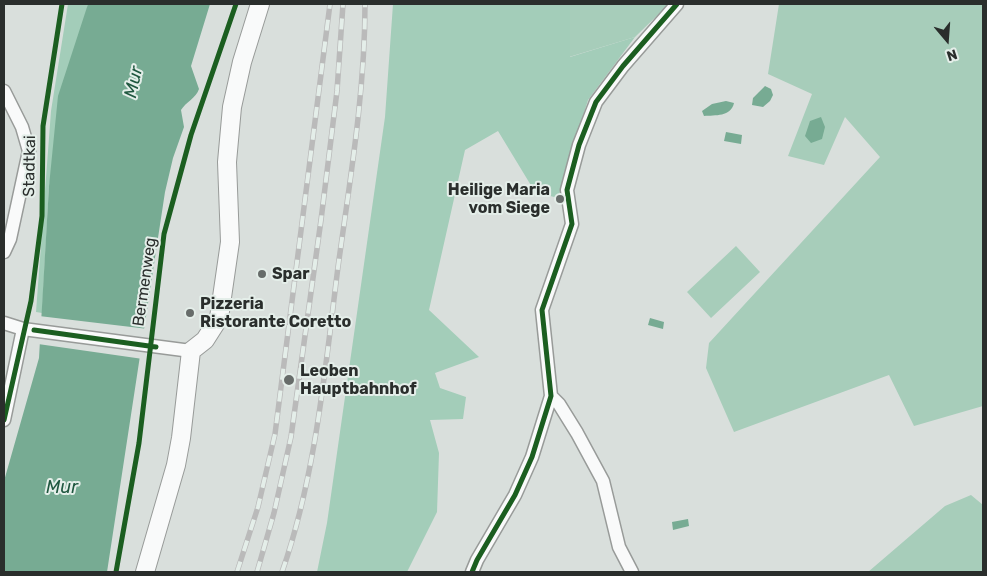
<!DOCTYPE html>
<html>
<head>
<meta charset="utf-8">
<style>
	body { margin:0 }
	#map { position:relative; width:987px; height:576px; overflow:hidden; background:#d9dfdc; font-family:Rubik,sans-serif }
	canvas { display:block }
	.frame { position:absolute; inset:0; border:5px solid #2a2e2c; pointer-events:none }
	.north { position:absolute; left:922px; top:15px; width:50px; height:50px; -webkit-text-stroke:4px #e4eee9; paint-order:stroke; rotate:162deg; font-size:14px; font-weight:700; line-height:20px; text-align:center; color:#2a2e2c }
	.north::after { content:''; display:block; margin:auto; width:18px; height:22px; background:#2a2e2c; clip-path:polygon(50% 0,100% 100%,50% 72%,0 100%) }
</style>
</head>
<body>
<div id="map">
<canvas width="987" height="576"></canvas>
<div class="frame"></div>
<div class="north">N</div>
</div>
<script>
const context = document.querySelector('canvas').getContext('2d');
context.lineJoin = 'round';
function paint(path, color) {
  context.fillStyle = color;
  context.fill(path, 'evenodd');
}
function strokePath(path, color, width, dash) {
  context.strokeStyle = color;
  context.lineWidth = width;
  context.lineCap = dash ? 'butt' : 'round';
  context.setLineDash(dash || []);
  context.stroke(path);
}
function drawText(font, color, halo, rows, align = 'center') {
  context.font = font + ' Rubik,sans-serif';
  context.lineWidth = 4;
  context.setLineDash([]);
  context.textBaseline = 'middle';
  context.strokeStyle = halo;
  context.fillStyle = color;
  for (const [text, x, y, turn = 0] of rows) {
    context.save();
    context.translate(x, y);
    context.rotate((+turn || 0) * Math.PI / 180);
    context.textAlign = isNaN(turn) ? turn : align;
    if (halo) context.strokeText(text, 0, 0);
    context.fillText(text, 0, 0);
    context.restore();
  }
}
const green = new Path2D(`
	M 570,4 L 669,4 L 635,37 L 569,57 Z
	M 779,4 L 983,4 L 983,406 L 914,426 L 889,375 L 734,432 L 706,368 L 709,343 L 880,157 L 845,117 L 824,165 L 788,156 L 812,94 L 768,74 Z
	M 736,246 L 760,272 L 711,318 L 687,292 Z
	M 971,495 L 983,505 L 983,572 L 868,572 L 945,506 Z`);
const forest = new Path2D(`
	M 68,4 L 88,4 L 49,186 L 42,313 L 36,312 L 51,111 Z
	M 393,4 L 570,4 L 570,57 L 635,37 L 588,100 L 558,198 L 535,192 L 498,131 L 465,150 L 429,310 L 479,357 L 435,373 L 440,388 L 466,397 L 463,419 L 430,420 L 439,453 L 437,512 L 407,572 L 317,572 L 327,523 L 385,117 Z`);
const water = new Path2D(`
	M 88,4 L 210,4 L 191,66 L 199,89 C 196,98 186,102 181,110 L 184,127 L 173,158 L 165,192 L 107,572 L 4,572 L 4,481 L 39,358 L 49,186 L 58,96 Z
	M 765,86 L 771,89 L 773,95 L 770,101 L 763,107 L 752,105 L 753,98 Z
	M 726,101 L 734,103 C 731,117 715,115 704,116 L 702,111 L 712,104 Z
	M 821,117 L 825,127 L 822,139 L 811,143 L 805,136 L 810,121 Z
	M 726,132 L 742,135 L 741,144 L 724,141 Z
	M 650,318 L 664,322 L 663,329 L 648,325 Z
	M 688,519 L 689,526 L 673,530 L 672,522 Z`);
const pier = new Path2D(`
	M 39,316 L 148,329 L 143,359 L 38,344 Z`);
const street = new Path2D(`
	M 4,91 L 22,127 L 29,151 L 10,239 L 4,252
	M 4,323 L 23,329 L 191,351
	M 551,396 L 559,404 L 577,433 L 603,481 L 619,547 L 632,572
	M 4,420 L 23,329
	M 472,572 L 477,560 L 515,495 L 532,457 L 551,396 L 542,310 L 572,224 L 567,190 L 579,145 L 596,102 L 623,66 L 677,4`);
const secondary = new Path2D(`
	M 145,572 L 176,465 L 181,438 L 191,351 L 205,340 L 219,318 L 230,242 L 227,162 L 232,107 L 242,62 L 260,4`);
const rail = new Path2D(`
	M 237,572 L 258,507 L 275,434 L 330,4
	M 257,572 L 274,513 L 291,437 L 321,220 L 337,91 L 343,4
	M 282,572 C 316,475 325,369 338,267 C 350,180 365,92 365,4`);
const cycleway = new Path2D(`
	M 34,330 L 156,347
	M 4,420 L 31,301 L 42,216 L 43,126 L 62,4
	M 116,572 L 139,443 L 164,234 L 191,135 L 236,4
	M 472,572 L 477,560 L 515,495 L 532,457 L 551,396 L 542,310 L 572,224 L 567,190 L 579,145 L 596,102 L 623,66 L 677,4`);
const markers = [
	[560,199,5,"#676c6a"],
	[262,274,5,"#676c6a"],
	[190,313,5,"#676c6a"],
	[289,380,6,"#676c6a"]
];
const streetNames = [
	["Stadtkai",30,166,-89],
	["Bermenweg",145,282,-82]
];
const poiNames = [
	["Heilige Maria",550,190,"right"],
	["vom Siege",550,208,"right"],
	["Spar",272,274],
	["Pizzeria",200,304],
	["Ristorante Coretto",200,322],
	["Leoben",300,371],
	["Hauptbahnhof",300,389]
];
const waterNames = [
	["Mur",134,82,-78],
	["Mur",62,488]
];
paint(green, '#a7cdba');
paint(forest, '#a3cdb9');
paint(water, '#77ab93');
paint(pier, '#d9dfdc');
strokePath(street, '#989b99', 15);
strokePath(secondary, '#989b99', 20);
strokePath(street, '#f9fafa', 12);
strokePath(secondary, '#f9fafa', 18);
strokePath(rail, '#bababa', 5.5);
strokePath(rail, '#e4eee9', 4, [11]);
strokePath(cycleway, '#1b5e20', 5);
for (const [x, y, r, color] of markers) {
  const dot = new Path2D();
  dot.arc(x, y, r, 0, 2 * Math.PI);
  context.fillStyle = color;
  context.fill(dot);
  strokePath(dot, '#e4eee9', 2);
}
drawText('16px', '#2a2e2c', '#e4eee9', streetNames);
drawText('bold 16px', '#2a2e2c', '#e4eee9', poiNames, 'left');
drawText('italic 18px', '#1f573f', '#e4eee9', waterNames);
</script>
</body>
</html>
